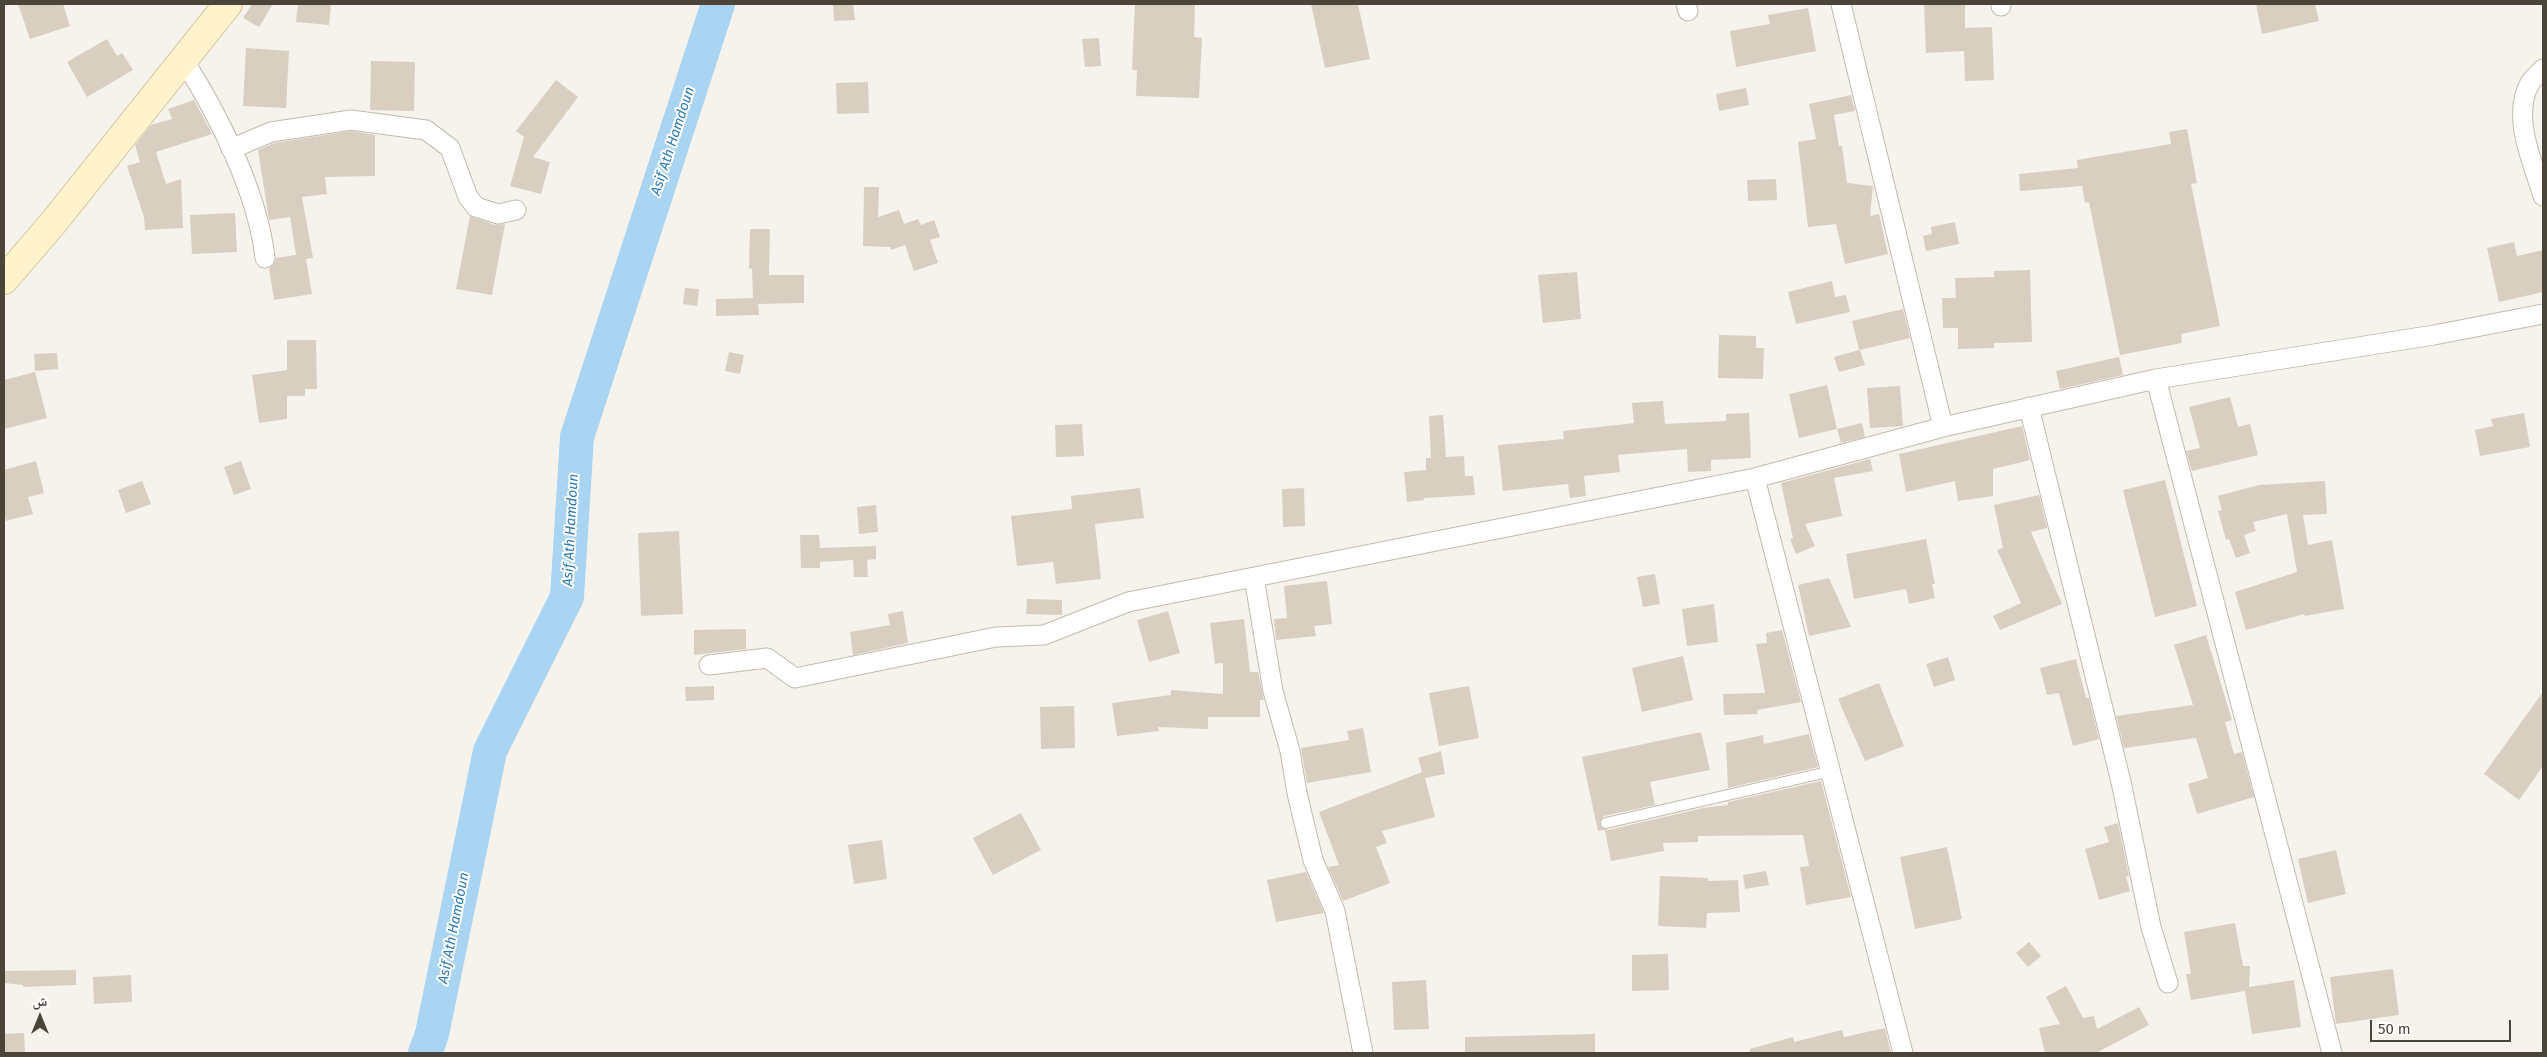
<!DOCTYPE html>
<html>
<head>
<meta charset="utf-8">
<style>
	body { margin:0 }
	#map { position:relative; width:2547px; height:1057px; overflow:hidden; background:#f6f3ec; font-family:"Fira Sans","Noto Naskh Arabic",sans-serif }
	canvas { display:block }
	.frame { position:absolute; inset:0; border:5px solid #4b4439; pointer-events:none }
	.north { position:absolute; left:15px; top:992px; width:50px; height:50px; -webkit-text-stroke:4px #fff; paint-order:stroke; rotate:0deg; font-size:14px; font-weight:700; line-height:20px; text-align:center; color:#4b4439 }
	.north::after { content:''; display:block; margin:auto; width:18px; height:22px; background:#4b4439; clip-path:polygon(50% 0,100% 100%,50% 72%,0 100%) }
	.scale { position:absolute; left:2370px; top:1020px; width:141px; height:22px; box-sizing:border-box; border:2px solid #4b4439; border-top:0; padding-left:6px; font-size:15px; line-height:18px; white-space:nowrap; color:#4b4439; -webkit-text-stroke:4px #fff; paint-order:stroke }
</style>
</head>
<body>
<div id="map">
<canvas width="2547" height="1057"></canvas>
<div class="frame"></div>
<div class="north">ش</div>
<div class="scale">50 m</div>
</div>
<script>
const context = document.querySelector('canvas').getContext('2d');
context.lineJoin = 'round';
function strokePath(path, color, width, dash) {
  context.strokeStyle = color;
  context.lineWidth = width;
  context.lineCap = dash ? 'butt' : 'round';
  context.setLineDash(dash || []);
  context.stroke(path);
}
function paint(path, color) {
  context.fillStyle = color;
  context.fill(path, 'evenodd');
}
function drawText(font, color, halo, rows, align = 'center') {
  context.font = font + ' "Fira Sans",sans-serif';
  context.lineWidth = 4;
  context.setLineDash([]);
  context.textBaseline = 'middle';
  context.strokeStyle = halo;
  context.fillStyle = color;
  for (const [text, x, y, turn = 0] of rows) {
    context.save();
    context.translate(x, y);
    context.rotate((+turn || 0) * Math.PI / 180);
    context.textAlign = isNaN(turn) ? turn : align;
    if (halo) context.strokeText(text, 0, 0);
    context.fillText(text, 0, 0);
    context.restore();
  }
}
const river = new Path2D(`
	M 425,1053 L 432,1034 L 490,751 L 567,597 L 577,437 L 718,4`);
const building = new Path2D(`
	M 18,4 L 63,4 L 70,26 L 30,39 Z
	M 252,4 L 273,4 L 259,27 L 243,18 Z
	M 298,4 L 331,4 L 329,25 L 296,22 Z
	M 833,4 L 853,4 L 855,20 L 834,21 Z
	M 1135,4 L 1195,4 L 1194,37 L 1202,38 L 1199,98 L 1136,96 L 1137,70 L 1132,70 Z
	M 1311,4 L 1358,4 L 1370,59 L 1325,68 Z
	M 1924,4 L 1965,4 L 1965,28 L 1992,27 L 1994,80 L 1965,81 L 1964,51 L 1926,53 Z
	M 2256,4 L 2315,4 L 2319,21 L 2262,34 Z
	M 1808,8 L 1816,51 L 1736,67 L 1730,31 L 1770,24 L 1768,15 Z
	M 1099,38 L 1101,66 L 1085,67 L 1082,39 Z
	M 107,39 L 117,56 L 122,53 L 133,70 L 87,97 L 67,62 Z
	M 246,48 L 289,51 L 286,108 L 243,106 Z
	M 371,61 L 415,62 L 414,111 L 370,110 Z
	M 556,80 L 578,97 L 533,157 L 550,162 L 541,194 L 510,186 L 524,137 L 516,131 Z
	M 868,82 L 869,113 L 837,114 L 836,83 Z
	M 1746,88 L 1749,105 L 1719,111 L 1716,94 Z
	M 1851,95 L 1855,111 L 1834,115 L 1839,146 L 1842,146 L 1847,183 L 1873,186 L 1870,216 L 1879,214 L 1888,254 L 1845,264 L 1836,224 L 1808,227 L 1798,142 L 1816,139 L 1809,104 Z
	M 194,100 L 212,134 L 156,152 L 166,184 L 181,179 L 183,228 L 145,230 L 144,217 L 127,166 L 140,162 L 135,145 L 151,125 L 172,119 L 168,109 Z
	M 2187,129 L 2197,183 L 2191,184 L 2220,326 L 2181,334 L 2182,343 L 2120,355 L 2089,202 L 2085,203 L 2082,186 L 2020,191 L 2019,174 L 2078,168 L 2077,160 L 2171,144 L 2169,132 Z
	M 351,131 L 375,135 L 375,176 L 325,177 L 327,194 L 302,197 L 313,258 L 306,259 L 312,294 L 274,300 L 269,268 L 275,262 L 276,258 L 296,255 L 290,217 L 269,220 L 258,150 L 274,143 Z
	M 1776,179 L 1777,200 L 1748,201 L 1747,180 Z
	M 864,187 L 879,187 L 878,217 L 899,210 L 904,224 L 918,219 L 921,225 L 934,220 L 940,237 L 930,240 L 938,263 L 914,271 L 905,245 L 891,250 L 890,247 L 863,246 Z
	M 235,213 L 237,252 L 192,254 L 190,215 Z
	M 470,216 L 495,225 L 505,224 L 492,295 L 456,289 Z
	M 1955,222 L 1959,244 L 1926,251 L 1923,236 L 1932,234 L 1931,227 Z
	M 750,229 L 770,229 L 769,275 L 804,275 L 804,303 L 758,304 L 759,315 L 716,316 L 716,299 L 753,298 L 752,269 L 749,268 Z
	M 2514,242 L 2517,256 L 2543,250 L 2543,292 L 2499,302 L 2487,248 Z
	M 2030,270 L 2032,342 L 1994,343 L 1994,348 L 1958,349 L 1958,328 L 1943,328 L 1942,298 L 1956,298 L 1955,278 L 1994,277 L 1994,271 Z
	M 1577,272 L 1581,319 L 1543,323 L 1538,275 Z
	M 1832,281 L 1835,297 L 1846,295 L 1850,312 L 1796,324 L 1788,292 Z
	M 685,288 L 699,289 L 697,306 L 683,304 Z
	M 1903,309 L 1910,338 L 1860,350 L 1865,365 L 1839,372 L 1834,357 L 1859,350 L 1852,321 Z
	M 1719,335 L 1756,336 L 1756,348 L 1764,348 L 1763,379 L 1718,378 Z
	M 287,340 L 316,340 L 317,389 L 305,389 L 305,396 L 287,396 L 287,419 L 259,423 L 252,375 L 287,370 Z
	M 729,352 L 744,355 L 740,374 L 725,371 Z
	M 57,353 L 58,369 L 35,371 L 34,354 Z
	M 2119,357 L 2123,375 L 2060,389 L 2056,371 Z
	M 35,372 L 47,418 L 4,429 L 4,380 Z
	M 1827,385 L 1837,429 L 1799,438 L 1789,394 Z
	M 1900,386 L 1903,426 L 1870,428 L 1867,388 Z
	M 2230,397 L 2238,427 L 2250,424 L 2258,455 L 2192,471 L 2186,451 L 2200,448 L 2189,407 Z
	M 1663,401 L 1665,424 L 1726,421 L 1726,414 L 1749,413 L 1751,458 L 1711,460 L 1711,471 L 1688,472 L 1687,449 L 1618,455 L 1620,472 L 1584,476 L 1586,496 L 1570,498 L 1568,484 L 1503,491 L 1498,445 L 1564,439 L 1563,431 L 1634,423 L 1632,403 Z
	M 2524,413 L 2530,447 L 2480,456 L 2475,430 L 2493,426 L 2491,419 Z
	M 1443,415 L 1446,457 L 1464,456 L 1465,476 L 1473,476 L 1475,495 L 1424,498 L 1424,500 L 1407,502 L 1404,472 L 1426,470 L 1426,458 L 1431,458 L 1429,416 Z
	M 1862,423 L 1865,437 L 1841,443 L 1837,429 Z
	M 1082,424 L 1084,456 L 1056,457 L 1055,425 Z
	M 2022,426 L 2030,460 L 1993,469 L 1993,496 L 1958,501 L 1955,481 L 1906,492 L 1899,454 Z
	M 1870,459 L 1873,471 L 1834,478 L 1842,516 L 1805,524 L 1815,546 L 1796,554 L 1790,539 L 1793,538 L 1781,483 Z
	M 36,461 L 44,493 L 28,497 L 33,514 L 6,521 L 4,511 L 4,470 Z
	M 241,461 L 251,489 L 234,495 L 224,467 Z
	M 2165,480 L 2197,606 L 2155,617 L 2123,490 Z
	M 142,481 L 151,504 L 126,513 L 118,490 Z
	M 2325,481 L 2327,514 L 2303,515 L 2308,545 L 2332,540 L 2344,609 L 2305,616 L 2304,614 L 2246,630 L 2235,592 L 2297,572 L 2287,514 L 2253,522 L 2256,531 L 2244,535 L 2250,553 L 2236,558 L 2229,539 L 2226,540 L 2218,511 L 2222,510 L 2218,496 L 2259,485 Z
	M 1140,488 L 1144,518 L 1095,524 L 1101,579 L 1056,584 L 1053,562 L 1017,566 L 1011,516 L 1072,509 L 1071,496 Z
	M 1304,488 L 1305,526 L 1283,527 L 1282,489 Z
	M 2039,495 L 2047,528 L 2031,532 L 2062,604 L 2000,630 L 1993,616 L 2021,603 L 1997,550 L 2003,548 L 1994,505 Z
	M 876,505 L 878,532 L 859,534 L 857,507 Z
	M 679,531 L 683,614 L 641,616 L 638,533 Z
	M 800,535 L 819,535 L 820,548 L 876,546 L 876,559 L 867,560 L 868,577 L 854,577 L 853,560 L 820,562 L 820,568 L 801,568 Z
	M 1926,539 L 1935,584 L 1932,584 L 1935,598 L 1909,604 L 1906,589 L 1854,599 L 1846,554 Z
	M 1655,574 L 1660,604 L 1643,607 L 1637,577 Z
	M 1829,578 L 1851,627 L 1809,636 L 1798,585 Z
	M 1327,581 L 1332,624 L 1314,626 L 1316,636 L 1276,640 L 1274,619 L 1287,618 L 1284,586 Z
	M 1027,599 L 1062,600 L 1062,615 L 1026,614 Z
	M 1714,604 L 1718,642 L 1687,646 L 1682,609 Z
	M 903,611 L 908,643 L 853,655 L 850,632 L 890,625 L 888,614 Z
	M 1168,611 L 1180,653 L 1149,662 L 1137,620 Z
	M 1244,619 L 1250,672 L 1258,672 L 1264,700 L 1260,700 L 1260,717 L 1208,717 L 1208,729 L 1158,727 L 1159,731 L 1117,736 L 1112,703 L 1171,695 L 1171,690 L 1223,694 L 1223,663 L 1215,664 L 1210,623 Z
	M 746,629 L 746,649 L 694,655 L 694,630 Z
	M 1782,630 L 1801,702 L 1757,710 L 1758,714 L 1724,715 L 1723,694 L 1765,693 L 1756,644 L 1767,643 L 1766,633 Z
	M 2206,635 L 2232,720 L 2225,722 L 2234,754 L 2242,752 L 2254,797 L 2197,814 L 2188,784 L 2208,778 L 2196,738 L 2124,748 L 2116,716 L 2193,705 L 2174,645 Z
	M 1683,656 L 1693,700 L 1642,712 L 1632,668 Z
	M 1948,657 L 1955,680 L 1934,687 L 1926,664 Z
	M 2076,659 L 2086,698 L 2089,698 L 2099,739 L 2073,746 L 2059,693 L 2047,695 L 2040,668 Z
	M 1879,683 L 1904,746 L 1865,761 L 1838,699 Z
	M 714,686 L 714,700 L 686,701 L 685,687 Z
	M 1469,686 L 1479,738 L 1439,746 L 1429,693 Z
	M 2543,692 L 2543,766 L 2519,800 L 2484,774 Z
	M 1074,706 L 1075,748 L 1041,749 L 1040,707 Z
	M 1363,728 L 1371,772 L 1307,783 L 1301,748 L 1349,740 L 1347,731 Z
	M 1701,732 L 1710,770 L 1650,782 L 1655,805 L 1604,816 L 1600,821 L 1601,827 L 1608,830 L 1703,808 L 1728,805 L 1728,802 L 1821,781 L 1851,897 L 1806,905 L 1800,867 L 1809,866 L 1803,835 L 1698,836 L 1698,842 L 1663,843 L 1664,851 L 1611,861 L 1605,830 L 1598,831 L 1582,757 Z
	M 1809,734 L 1818,767 L 1728,788 L 1726,743 L 1763,735 L 1764,744 Z
	M 1441,751 L 1445,774 L 1425,778 L 1435,817 L 1382,831 L 1387,843 L 1376,847 L 1390,883 L 1343,901 L 1328,867 L 1339,865 L 1319,812 L 1422,772 L 1418,758 Z
	M 1021,813 L 1041,850 L 993,875 L 973,838 Z
	M 2118,823 L 2129,876 L 2126,877 L 2130,891 L 2099,900 L 2085,849 L 2109,842 L 2104,827 Z
	M 882,840 L 887,879 L 854,884 L 848,845 Z
	M 1947,847 L 1962,919 L 1915,929 L 1900,857 Z
	M 2336,850 L 2346,894 L 2308,903 L 2298,859 Z
	M 1766,871 L 1769,885 L 1745,889 L 1743,875 Z
	M 1306,872 L 1324,913 L 1276,922 L 1267,880 Z
	M 1660,876 L 1708,878 L 1708,881 L 1738,880 L 1740,912 L 1707,913 L 1706,928 L 1658,926 Z
	M 2235,923 L 2243,966 L 2250,966 L 2249,987 L 2294,980 L 2301,1027 L 2252,1034 L 2245,991 L 2191,1000 L 2186,974 L 2191,974 L 2184,932 Z
	M 2029,942 L 2041,956 L 2028,967 L 2016,953 Z
	M 1668,954 L 1669,990 L 1632,991 L 1632,955 Z
	M 2393,969 L 2399,1015 L 2336,1024 L 2330,977 Z
	M 76,970 L 76,985 L 23,987 L 23,985 L 4,983 L 4,971 Z
	M 131,975 L 132,1002 L 94,1004 L 93,977 Z
	M 1426,980 L 1429,1029 L 1394,1030 L 1392,982 Z
	M 2066,986 L 2083,1018 L 2094,1016 L 2097,1029 L 2139,1007 L 2149,1025 L 2096,1053 L 2045,1053 L 2039,1028 L 2060,1024 L 2046,997 Z
	M 1885,1028 L 1891,1053 L 1750,1053 L 1750,1049 L 1793,1037 L 1794,1042 L 1842,1030 L 1844,1037 Z
	M 24,1033 L 25,1053 L 4,1053 L 4,1034 Z
	M 1595,1034 L 1595,1053 L 1465,1053 L 1465,1037 Z`);
const lane = new Path2D(`
	M 1606,823 L 1832,771`);
const street = new Path2D(`
	M 1686,4 L 1688,11
	M 1841,4 L 1943,427
	M 2001,4 L 2001,6
	M 183,59 C 218,114 258,193 265,258
	M 2543,69 C 2539,73 2533,78 2530,83 C 2511,116 2533,163 2543,196
	M 231,149 L 271,132 L 351,120 L 426,130 L 450,148 L 468,197 L 476,207 L 498,214 L 516,210
	M 2156,379 L 2332,1053
	M 2029,407 L 2121,782 L 2151,927 L 2168,983
	M 1755,478 L 1903,1053
	M 1254,577 L 1273,691 L 1290,751 L 1297,793 L 1313,860 L 1335,911 L 1363,1053
	M 709,665 L 767,658 L 795,678 L 996,637 L 1044,635 L 1128,602 L 1755,478 L 1943,427 L 2156,379 L 2434,335 L 2543,314`);
const secondary = new Path2D(`
	M 4,280 L 53,223 L 228,4`);
const waterNames = [
	["Asif Ath Hamdoun",673,141,-72],
	["Asif Ath Hamdoun",571,530,-87],
	["Asif Ath Hamdoun",454,928,-79]
];
strokePath(river, '#a9d4f2', 34);
paint(building, '#d8cfc1');
strokePath(lane, '#c2bbae', 12);
strokePath(street, '#c2bbae', 21);
strokePath(secondary, '#d6c79b', 30);
strokePath(lane, '#fff', 10);
strokePath(street, '#fff', 19);
strokePath(secondary, '#fff3cd', 28);
drawText('italic 14px', '#2e7ab2', '#fff', waterNames);
</script>
</body>
</html>
